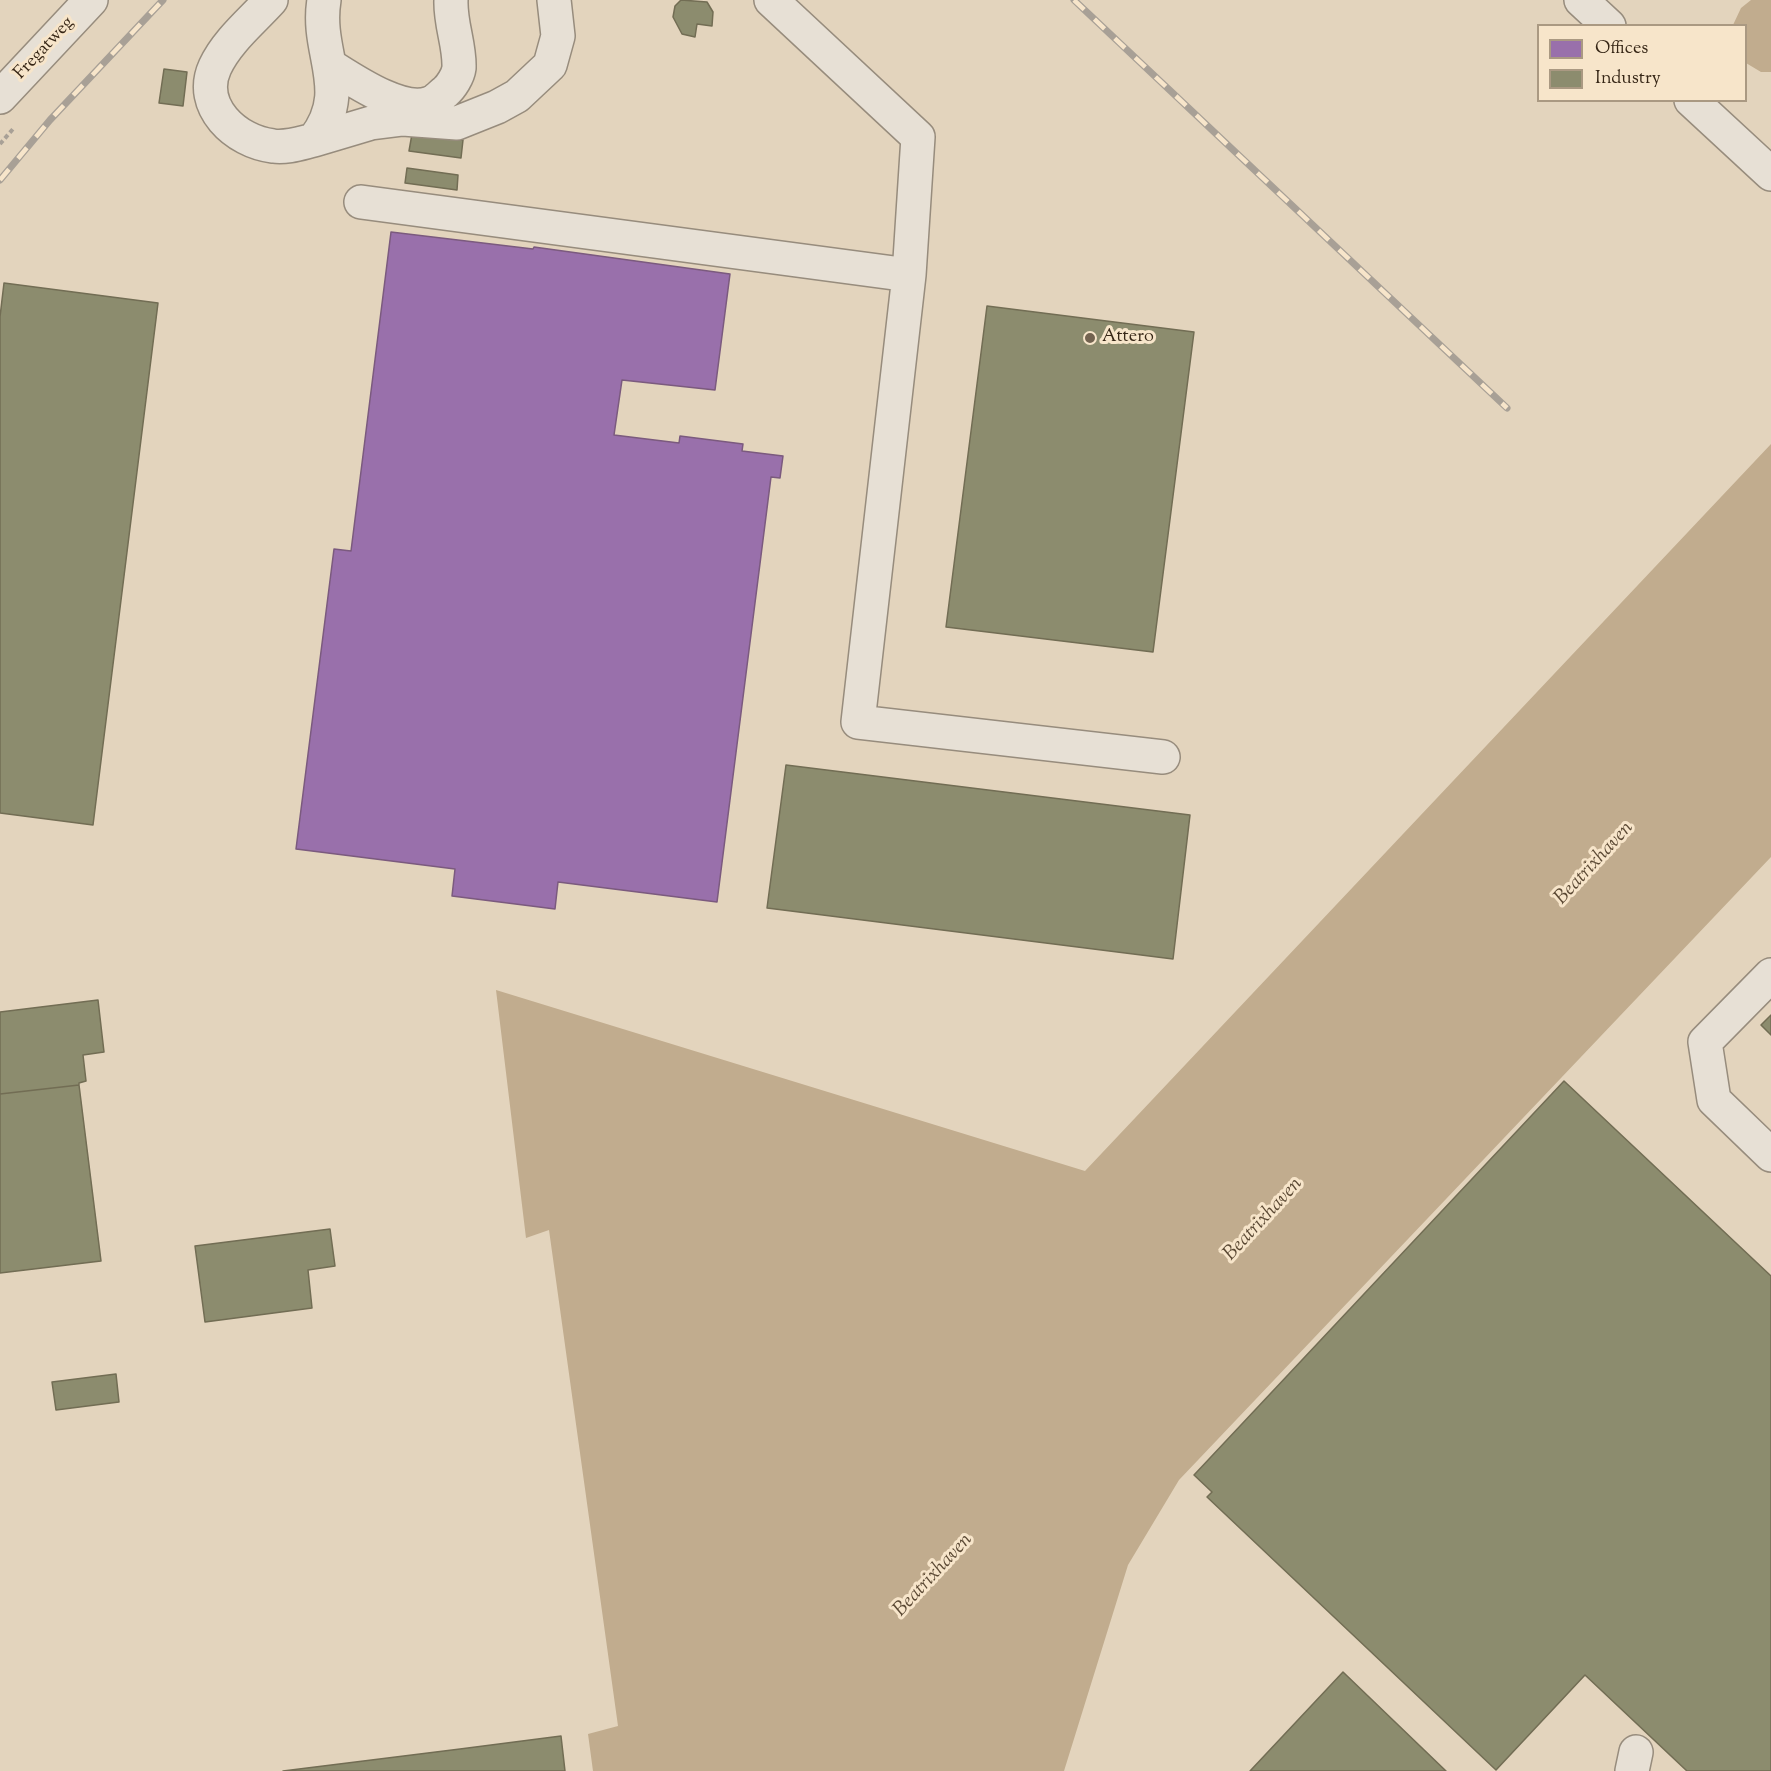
<!DOCTYPE html>
<html>
<head>
<meta charset="utf-8">
<style>
	body { margin:0 }
	#map { position:relative; width:1771px; height:1771px; overflow:hidden; background:#e3d4bd; font-family:"Sorts Mill Goudy",serif }
	canvas { display:block }
	.legend { position:absolute; left:1537px; top:24px; width:210px; height:78px; box-sizing:border-box; background:#f7e5ca; border:2px solid #aa9982; margin:0; padding:8px 10px; list-style:none; font-size:18px; color:#362616 }
	.legend li { display:flex; align-items:center; gap:12px; height:30px }
	.legend b { width:30px; border:2px solid #aa9982 }
</style>
</head>
<body>
<div id="map">
<canvas width="1771" height="1771"></canvas>
<ul class="legend">
<li><b style="height:16px;background:#9970ab"></b>Offices</li>
<li><b style="height:16px;background:#8c8c6e"></b>Industry</li>
</ul>
</div>
<script>
const context = document.querySelector('canvas').getContext('2d');
context.lineJoin = 'round';
function paint(path, color) {
  context.fillStyle = color;
  context.fill(path, 'evenodd');
}
function strokePath(path, color, width, dash) {
  context.strokeStyle = color;
  context.lineWidth = width;
  context.lineCap = dash ? 'butt' : 'round';
  context.setLineDash(dash || []);
  context.stroke(path);
}
function drawText(font, color, halo, rows, align = 'center') {
  context.font = font + ' "Sorts Mill Goudy",serif';
  context.lineWidth = 6;
  context.setLineDash([]);
  context.textBaseline = 'middle';
  context.strokeStyle = halo;
  context.fillStyle = color;
  for (const [text, x, y, turn = 0] of rows) {
    context.save();
    context.translate(x, y);
    context.rotate((+turn || 0) * Math.PI / 180);
    context.textAlign = isNaN(turn) ? turn : align;
    if (halo) context.strokeText(text, 0, 0);
    context.fillText(text, 0, 0);
    context.restore();
  }
}
const water = new Path2D(`
	M 1751,0 L 1771,0 L 1771,72 L 1761,72 L 1746,63 L 1746,26 L 1733,25 L 1741,8 Z
	M 1771,444 L 1771,857 L 1179,1480 L 1128,1565 L 1064,1771 L 593,1771 L 588,1734 L 618,1726 L 549,1230 L 526,1238 L 496,990 L 1085,1171 Z`);
const offices = new Path2D(`
	M 391,232 L 533,249 L 534,247 L 730,274 L 715,390 L 622,380 L 614,435 L 679,443 L 680,436 L 743,444 L 742,451 L 783,456 L 780,478 L 771,477 L 717,902 L 558,882 L 555,909 L 452,896 L 455,869 L 296,849 L 334,549 L 351,551 Z`);
const industry = new Path2D(`
	M 681,0 L 707,2 L 713,12 L 712,26 L 697,24 L 695,37 L 682,34 L 673,17 L 675,6 Z
	M 164,69 L 187,72 L 183,106 L 159,103 Z
	M 412,134 L 463,140 L 461,158 L 409,151 Z
	M 407,168 L 458,175 L 457,190 L 405,183 Z
	M 4,283 L 158,303 L 93,825 L 0,813 L 0,317 Z
	M 987,306 L 1194,332 L 1153,652 L 946,627 Z
	M 786,765 L 1190,815 L 1173,959 L 767,908 Z
	M 98,1000 L 104,1052 L 83,1055 L 86,1081 L 79,1083 L 79,1085 L 0,1094 L 0,1012 Z
	M 1771,1015 L 1771,1035 L 1761,1025 Z
	M 1564,1081 L 1771,1276 L 1771,1771 L 1687,1771 L 1585,1675 L 1496,1770 L 1207,1497 L 1212,1492 L 1194,1475 Z
	M 79,1085 L 101,1261 L 0,1273 L 0,1094 Z
	M 330,1229 L 335,1266 L 308,1270 L 312,1308 L 205,1322 L 195,1246 Z
	M 116,1374 L 119,1402 L 56,1410 L 52,1382 Z
	M 1343,1672 L 1446,1771 L 1250,1771 Z
	M 561,1736 L 565,1771 L 283,1771 L 460,1749 Z`);
const path = new Path2D(`
	M 0,144 L 13,129`);
const minor = new Path2D(`
	M 271,0 C 252,21 227,41 215,67 C 197,106 236,142 273,146 C 287,148 301,143 314,140 C 353,90 315,54 324,0
	M 771,0 L 918,137 L 909,275 L 858,722 L 1163,757
	M 1581,0 L 1609,26
	M 329,65 C 353,80 402,114 430,103 C 436,101 441,95 445,92 C 451,87 458,76 459,68 C 460,45 450,24 451,0
	M 0,97 L 91,0
	M 1691,100 L 1771,174
	M 314,140 L 371,123 L 403,119 L 457,123 L 497,107 L 517,96 L 550,65 L 558,36 L 554,0
	M 361,202 L 909,275
	M 1771,975 L 1705,1042 L 1714,1100 L 1771,1155
	M 1632,1771 L 1636,1752`);
const rail = new Path2D(`
	M 1074,0 L 1507,408
	M 0,180 L 50,120 L 163,0`);
const markers = [
	[1090,338,6,"#736350"]
];
const streetNames = [
	["Fregatweg",45,49,-47]
];
const poiNames = [
	["Attero",1102,338]
];
const waterNames = [
	["Beatrixhaven",1595,864,-47],
	["Beatrixhaven",1264,1220,-47],
	["Beatrixhaven",934,1576,-47]
];
paint(water, '#c1ac8e');
paint(offices, '#9970ab');
strokePath(offices, '#7b5a7e', 1.5);
paint(industry, '#8c8c6e');
strokePath(industry, '#726d54', 1.5);
strokePath(minor, '#978c7d', 36);
strokePath(path, '#a8a096', 4, [4.5, 3]);
strokePath(minor, '#e7e0d5', 33);
strokePath(rail, '#a8a096', 7);
strokePath(rail, '#f7e5ca', 4.5, [14]);
for (const [x, y, r, color] of markers) {
  const dot = new Path2D();
  dot.arc(x, y, r, 0, 2 * Math.PI);
  context.fillStyle = color;
  context.fill(dot);
  strokePath(dot, '#f7e5ca', 2);
}
drawText('18px', '#362616', '#f7e5ca', streetNames);
drawText('18px', '#362616', '#f7e5ca', poiNames, 'left');
drawText('italic 20px', '#5b4934', '#f7e5ca', waterNames);
</script>
</body>
</html>
